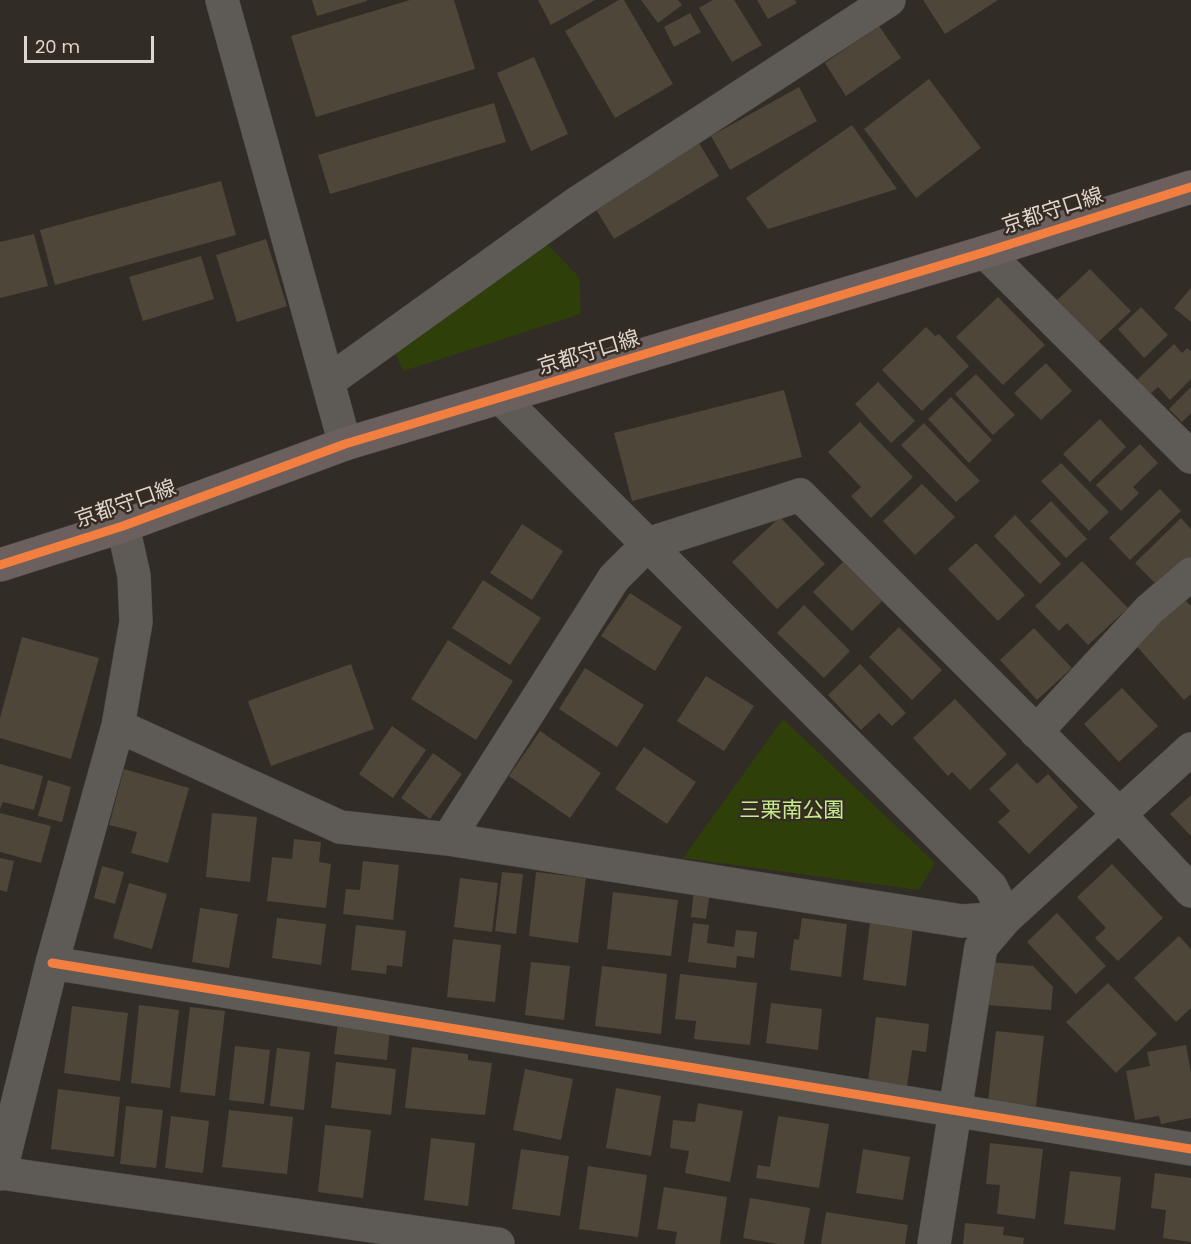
<!DOCTYPE html>
<html>
<head>
<meta charset="utf-8">
<style>
	body { margin:0 }
	#map { position:relative; width:1191px; height:1244px; overflow:hidden; background:#322c27; font-family:Poppins,sans-serif }
	canvas { display:block }
	.scale { position:absolute; left:24px; top:36px; width:130px; height:27px; box-sizing:border-box; border:3px solid #ded7d1; border-top:0; padding-left:8px; font-size:18px; line-height:21px; white-space:nowrap; color:#ded7d1; -webkit-text-stroke:4px #362c23; paint-order:stroke }
</style>
</head>
<body>
<div id="map">
<canvas width="1191" height="1244"></canvas>
<div class="scale">20 m</div>
</div>
<script>
const context = document.querySelector('canvas').getContext('2d');
context.lineJoin = 'round';
function paint(path, color) {
  context.fillStyle = color;
  context.fill(path, 'evenodd');
}
function strokePath(path, color, width, dash) {
  context.strokeStyle = color;
  context.lineWidth = width;
  context.lineCap = dash ? 'butt' : 'round';
  context.setLineDash(dash || []);
  context.stroke(path);
}
function drawText(font, color, halo, rows, align = 'center') {
  context.font = font + ' Poppins,"Noto Sans JP",sans-serif';
  context.lineWidth = 5;
  context.setLineDash([]);
  context.textBaseline = 'middle';
  context.strokeStyle = halo;
  context.fillStyle = color;
  for (const [text, x, y, turn = 0] of rows) {
    context.save();
    context.translate(x, y);
    context.rotate((+turn || 0) * Math.PI / 180);
    context.textAlign = isNaN(turn) ? turn : align;
    if (halo) context.strokeText(text, 0, 0);
    context.fillText(text, 0, 0);
    context.restore();
  }
}
const green = new Path2D(`
	M 542,239 L 579,277 L 581,314 L 403,371 L 395,353 Z
	M 783,719 L 935,863 L 919,890 L 683,858 Z`);
const building = new Path2D(`
	M 312,0 L 367,0 L 367,1 L 317,16 Z
	M 410,0 L 454,0 L 475,69 L 316,117 L 291,36 Z
	M 538,0 L 595,0 L 551,25 Z
	M 619,0 L 624,0 L 673,84 L 615,118 L 565,31 Z
	M 641,0 L 678,0 L 682,5 L 658,23 Z
	M 713,0 L 734,0 L 762,45 L 732,62 L 699,8 Z
	M 757,0 L 795,0 L 797,3 L 768,19 Z
	M 923,0 L 998,0 L 945,34 Z
	M 690,13 L 701,32 L 674,47 L 664,27 Z
	M 879,26 L 901,58 L 846,96 L 825,63 Z
	M 534,57 L 568,134 L 531,151 L 497,73 Z
	M 929,79 L 981,148 L 916,198 L 864,129 Z
	M 799,87 L 817,121 L 730,170 L 711,136 Z
	M 494,103 L 506,142 L 330,194 L 318,155 Z
	M 852,125 L 897,189 L 768,229 L 746,198 Z
	M 697,140 L 719,176 L 614,239 L 592,203 Z
	M 221,181 L 236,235 L 55,285 L 40,230 Z
	M 34,234 L 48,286 L 0,298 L 0,242 Z
	M 266,239 L 287,306 L 237,322 L 216,255 Z
	M 201,256 L 214,299 L 143,321 L 129,277 Z
	M 1090,269 L 1131,311 L 1095,345 L 1055,302 Z
	M 1191,288 L 1191,322 L 1174,308 Z
	M 998,297 L 1045,345 L 1003,385 L 956,337 Z
	M 1141,307 L 1168,335 L 1144,358 L 1118,329 Z
	M 926,327 L 935,336 L 939,334 L 969,366 L 922,411 L 882,370 Z
	M 1174,344 L 1182,353 L 1187,348 L 1191,351 L 1191,379 L 1170,400 L 1158,387 L 1149,395 L 1136,381 Z
	M 1046,363 L 1072,391 L 1041,420 L 1014,393 Z
	M 976,374 L 1015,415 L 993,435 L 955,394 Z
	M 878,382 L 915,421 L 891,443 L 855,404 Z
	M 1191,387 L 1191,413 L 1182,422 L 1169,409 Z
	M 784,390 L 802,457 L 632,501 L 614,433 Z
	M 951,397 L 992,440 L 969,463 L 928,419 Z
	M 1100,419 L 1126,447 L 1090,482 L 1063,454 Z
	M 860,422 L 913,477 L 871,518 L 851,496 L 861,487 L 828,452 Z
	M 924,423 L 980,481 L 956,502 L 901,445 Z
	M 1140,444 L 1158,463 L 1133,487 L 1139,493 L 1121,511 L 1096,485 Z
	M 1061,463 L 1109,512 L 1089,531 L 1041,481 Z
	M 922,484 L 955,517 L 915,555 L 883,521 Z
	M 1160,489 L 1181,511 L 1130,560 L 1109,538 Z
	M 1051,501 L 1087,539 L 1066,558 L 1030,521 Z
	M 1015,515 L 1061,564 L 1040,584 L 994,536 Z
	M 780,517 L 825,564 L 777,609 L 732,562 Z
	M 1181,518 L 1191,529 L 1191,557 L 1159,587 L 1135,563 Z
	M 522,524 L 563,551 L 532,600 L 490,573 Z
	M 976,543 L 1025,595 L 998,621 L 948,569 Z
	M 1082,561 L 1128,608 L 1088,645 L 1067,623 L 1059,631 L 1035,606 Z
	M 843,562 L 882,601 L 852,631 L 813,592 Z
	M 483,580 L 541,618 L 510,665 L 452,628 Z
	M 630,593 L 682,627 L 655,671 L 601,636 Z
	M 1184,599 L 1191,606 L 1191,694 L 1184,700 L 1134,643 Z
	M 804,605 L 850,651 L 824,678 L 777,633 Z
	M 899,627 L 942,670 L 912,700 L 869,657 Z
	M 1034,628 L 1072,668 L 1037,700 L 1000,660 Z
	M 22,637 L 99,658 L 71,759 L 0,738 L 0,718 Z
	M 448,640 L 513,681 L 476,740 L 411,699 Z
	M 351,664 L 374,729 L 271,766 L 248,701 Z
	M 860,664 L 906,713 L 892,726 L 879,713 L 861,730 L 828,695 Z
	M 585,668 L 644,705 L 617,747 L 559,709 Z
	M 706,676 L 754,706 L 724,751 L 677,721 Z
	M 1122,688 L 1158,726 L 1119,762 L 1084,724 Z
	M 955,699 L 1007,754 L 970,790 L 952,772 L 948,776 L 913,738 Z
	M 392,726 L 426,750 L 393,798 L 359,774 Z
	M 540,731 L 601,773 L 570,818 L 509,776 Z
	M 644,747 L 696,782 L 667,824 L 615,789 Z
	M 433,753 L 462,774 L 430,819 L 401,798 Z
	M 1017,763 L 1037,784 L 1048,774 L 1078,807 L 1029,854 L 998,822 L 1010,811 L 989,789 Z
	M 0,764 L 43,776 L 34,810 L 3,802 L 0,809 Z
	M 124,769 L 189,788 L 168,863 L 131,853 L 137,832 L 109,825 Z
	M 48,780 L 71,787 L 62,822 L 38,816 Z
	M 1191,795 L 1191,836 L 1170,814 Z
	M 0,813 L 51,826 L 41,863 L 0,852 Z
	M 212,813 L 257,817 L 250,882 L 206,877 Z
	M 294,839 L 321,842 L 319,862 L 331,864 L 326,908 L 267,901 L 272,857 L 292,859 Z
	M 0,858 L 14,861 L 7,892 L 0,890 Z
	M 363,861 L 399,865 L 393,920 L 343,914 L 346,889 L 360,890 Z
	M 1112,864 L 1163,918 L 1118,961 L 1095,938 L 1106,928 L 1077,897 Z
	M 102,866 L 124,872 L 115,904 L 94,898 Z
	M 502,872 L 523,874 L 516,934 L 495,931 Z
	M 536,872 L 586,878 L 578,943 L 529,936 Z
	M 460,878 L 498,883 L 492,932 L 454,927 Z
	M 129,883 L 167,894 L 152,949 L 113,938 Z
	M 694,889 L 710,891 L 706,919 L 691,917 Z
	M 613,892 L 678,900 L 671,956 L 607,949 Z
	M 200,908 L 238,914 L 229,968 L 192,962 Z
	M 1057,913 L 1106,966 L 1076,994 L 1027,942 Z
	M 277,918 L 326,924 L 321,965 L 272,958 Z
	M 802,918 L 847,924 L 841,977 L 790,970 L 794,939 L 799,940 Z
	M 870,922 L 913,927 L 906,986 L 863,980 Z
	M 693,923 L 709,925 L 707,943 L 734,947 L 736,930 L 757,932 L 754,958 L 737,956 L 736,968 L 688,962 Z
	M 356,925 L 406,931 L 402,967 L 387,965 L 386,974 L 351,970 Z
	M 1179,936 L 1191,949 L 1191,1008 L 1176,1022 L 1134,978 Z
	M 453,939 L 501,945 L 495,1002 L 447,997 Z
	M 531,962 L 570,966 L 564,1020 L 525,1015 Z
	M 990,962 L 1033,966 L 1053,987 L 1051,1010 L 987,1005 Z
	M 602,966 L 667,974 L 661,1034 L 595,1026 Z
	M 680,974 L 757,983 L 750,1045 L 694,1039 L 696,1021 L 675,1019 Z
	M 1108,983 L 1157,1034 L 1116,1073 L 1066,1022 Z
	M 771,1003 L 822,1009 L 818,1050 L 766,1043 Z
	M 139,1005 L 179,1010 L 170,1088 L 131,1083 Z
	M 72,1006 L 128,1013 L 120,1081 L 64,1073 Z
	M 190,1007 L 225,1011 L 215,1096 L 180,1092 Z
	M 876,1017 L 929,1024 L 926,1052 L 912,1050 L 907,1087 L 868,1082 Z
	M 338,1022 L 390,1028 L 387,1060 L 334,1054 Z
	M 996,1031 L 1044,1036 L 1036,1106 L 988,1101 Z
	M 1186,1045 L 1191,1073 L 1191,1118 L 1161,1124 L 1159,1116 L 1135,1120 L 1126,1071 L 1150,1066 L 1147,1052 Z
	M 235,1046 L 270,1050 L 264,1104 L 229,1100 Z
	M 412,1047 L 468,1054 L 468,1060 L 492,1063 L 485,1115 L 405,1108 Z
	M 277,1048 L 310,1052 L 304,1110 L 270,1106 Z
	M 336,1062 L 396,1069 L 391,1115 L 331,1108 Z
	M 525,1069 L 573,1079 L 561,1140 L 513,1130 Z
	M 616,1088 L 661,1096 L 651,1156 L 606,1148 Z
	M 58,1089 L 120,1097 L 114,1157 L 51,1149 Z
	M 698,1103 L 743,1111 L 730,1182 L 685,1173 L 689,1151 L 670,1148 L 673,1120 L 695,1122 Z
	M 126,1106 L 163,1110 L 156,1168 L 120,1164 Z
	M 229,1110 L 293,1117 L 287,1174 L 222,1167 Z
	M 171,1116 L 209,1121 L 203,1173 L 165,1168 Z
	M 778,1116 L 829,1124 L 819,1188 L 756,1178 L 758,1165 L 770,1167 Z
	M 325,1125 L 371,1130 L 363,1198 L 318,1192 Z
	M 431,1138 L 475,1143 L 468,1206 L 424,1200 Z
	M 990,1143 L 1043,1149 L 1035,1219 L 997,1214 L 1000,1185 L 986,1184 Z
	M 521,1149 L 569,1156 L 560,1216 L 512,1209 Z
	M 863,1149 L 910,1157 L 903,1200 L 856,1193 Z
	M 588,1166 L 647,1175 L 638,1237 L 579,1229 Z
	M 1070,1171 L 1121,1177 L 1115,1230 L 1064,1224 Z
	M 1155,1173 L 1191,1178 L 1191,1242 L 1163,1238 L 1166,1210 L 1151,1208 Z
	M 664,1187 L 727,1197 L 720,1244 L 675,1244 L 677,1232 L 657,1229 Z
	M 750,1198 L 810,1208 L 804,1244 L 778,1244 L 743,1238 Z
	M 826,1212 L 908,1225 L 905,1244 L 821,1244 Z
	M 965,1223 L 1004,1227 L 1003,1235 L 1024,1238 L 1023,1244 L 963,1244 Z`);
const minor = new Path2D(`
	M 222,0 L 345,444
	M 985,252 L 1191,457
	M 329,381 L 577,203 L 889,0
	M 502,399 L 991,887 L 1006,918
	M 118,726 L 340,827 L 448,839 L 962,921 L 1006,918
	M 1036,732 L 1149,610 L 1191,574
	M 448,839 L 614,578 L 648,544 L 800,495 L 1119,814 L 1191,891
	M 52,963 L 1191,1149
	M 1,1173 L 498,1244
	M 0,1174 L 52,963 L 118,726 L 136,622 L 134,576 L 123,526
	M 934,1244 L 981,947 L 1006,918 L 1191,749`);
const major = new Path2D(`
	M 0,565 L 123,526 L 345,444 L 985,252 L 1191,187`);
const cycleway = new Path2D(`
	M 0,565 L 123,526 L 345,444 L 985,252 L 1191,187
	M 52,963 L 1191,1149`);
const streetNames = [
	["京都守口線",1053,212,-18],
	["京都守口線",589,354,-17],
	["京都守口線",126,505,-19]
];
const parkNames = [
	["三栗南公園",792,812]
];
paint(green, '#2f3f0a');
paint(building, '#4e4639');
strokePath(minor, '#4c4743', 34);
strokePath(major, '#4c4743', 34);
strokePath(minor, '#5e5a56', 33);
strokePath(major, '#6b605e', 33);
strokePath(cycleway, '#f27e40', 9);
drawText('21px', '#ded7d1', '#362c23', streetNames);
drawText('21px', '#c3ec8c', '#362c23', parkNames);
</script>
</body>
</html>
